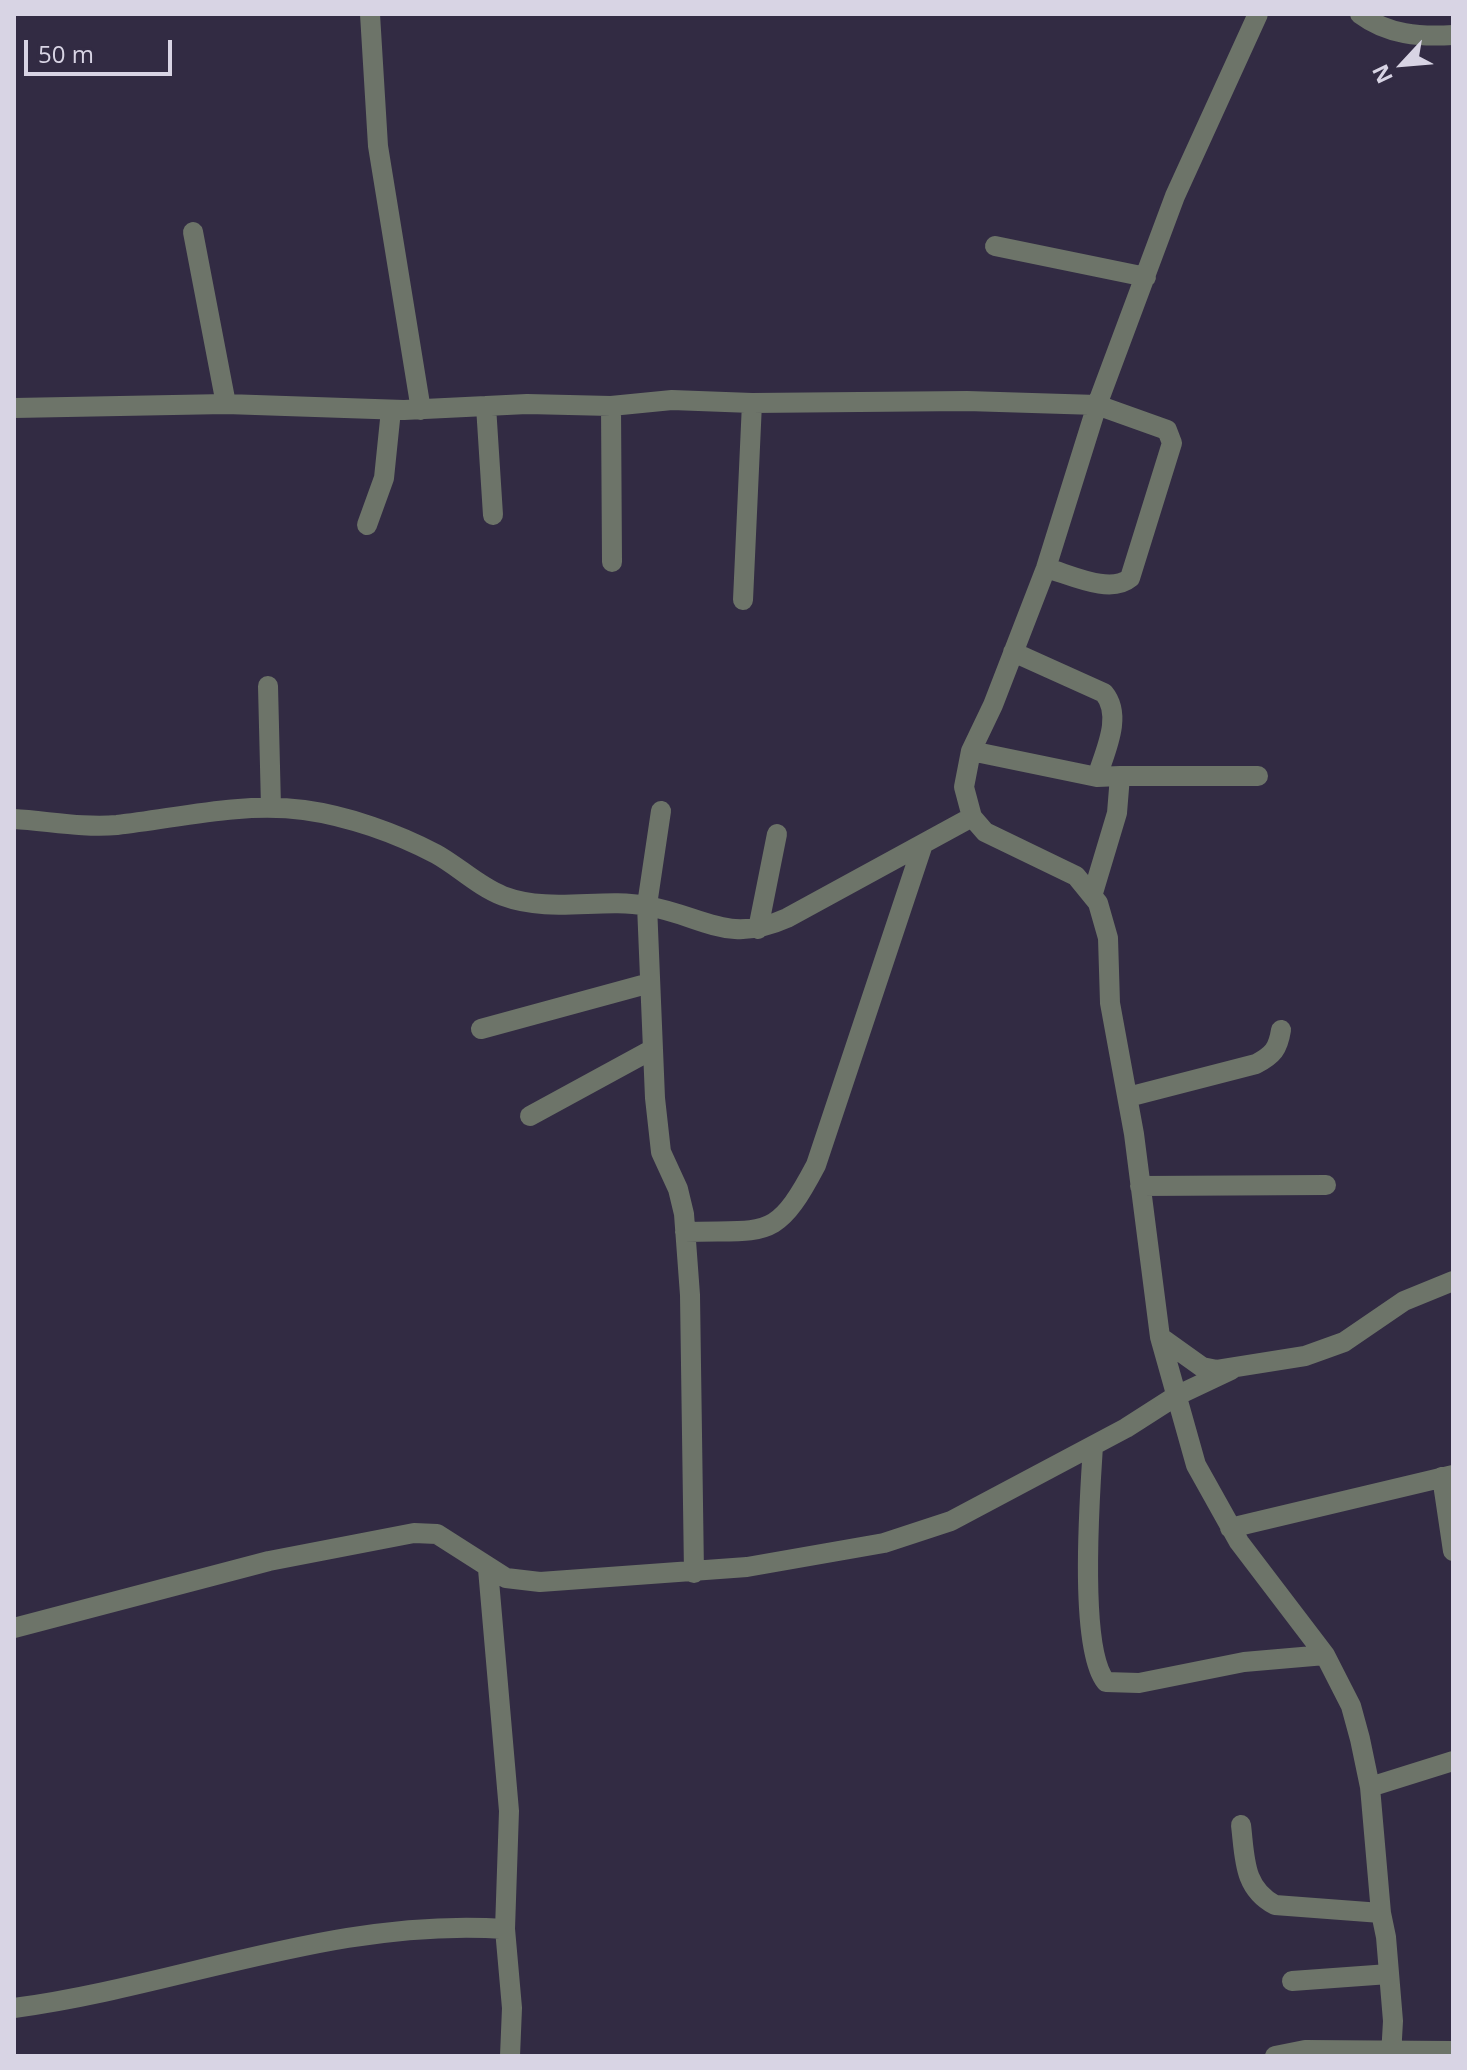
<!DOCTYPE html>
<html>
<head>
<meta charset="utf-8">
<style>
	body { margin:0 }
	#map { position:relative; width:1467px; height:2070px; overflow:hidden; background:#322b43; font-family:"Open Sans",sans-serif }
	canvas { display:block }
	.frame { position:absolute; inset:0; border:16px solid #d8d4e4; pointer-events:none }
	.north { position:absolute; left:1363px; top:24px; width:80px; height:80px; -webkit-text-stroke:6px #322b43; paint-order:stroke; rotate:244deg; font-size:22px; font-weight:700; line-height:32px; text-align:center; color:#d8d4e4 }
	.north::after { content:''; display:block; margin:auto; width:28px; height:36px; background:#d8d4e4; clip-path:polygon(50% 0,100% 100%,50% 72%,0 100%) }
	.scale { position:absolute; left:24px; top:40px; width:148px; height:36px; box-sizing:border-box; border:4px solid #d8d4e4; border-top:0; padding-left:10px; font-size:24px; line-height:28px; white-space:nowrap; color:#d8d4e4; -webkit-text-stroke:6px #322b43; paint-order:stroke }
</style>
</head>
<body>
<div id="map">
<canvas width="1467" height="2070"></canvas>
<div class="frame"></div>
<div class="north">N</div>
<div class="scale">50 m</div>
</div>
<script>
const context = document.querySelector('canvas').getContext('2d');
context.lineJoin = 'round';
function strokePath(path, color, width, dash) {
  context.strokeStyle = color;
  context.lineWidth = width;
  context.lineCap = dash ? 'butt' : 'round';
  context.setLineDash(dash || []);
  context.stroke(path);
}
const minor = new Path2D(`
	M 370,14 L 378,146 L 421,410
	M 1258,14 L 1175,196 L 1097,405 L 1046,568 L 993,705 L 971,751 L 964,787 L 972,817 L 985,832 L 1076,876 L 1098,903 L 1108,938 L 1110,1003 L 1134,1134 L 1160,1337 L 1196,1465 L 1239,1542 L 1325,1655 L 1351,1706 L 1360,1739 L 1370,1787 L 1381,1913 L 1386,1937 L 1393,2021 L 1391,2056
	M 1360,14 C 1388,35 1420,37 1453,35
	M 193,232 L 226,404
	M 995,246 L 1146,277
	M 486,406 L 493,515
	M 611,406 L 612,562
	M 14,408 L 226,404 L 404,410 L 527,404 L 611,406 L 672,400 L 752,403 L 967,401 L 1097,405 L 1167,430 L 1172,443 L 1130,578 C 1110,595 1069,574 1046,568
	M 367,525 L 384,478 L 391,410
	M 743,600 L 752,403
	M 1013,652 L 1104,693 C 1123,716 1105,751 1097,777
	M 268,686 L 271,807
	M 971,751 L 1097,777 L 1120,776 L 1117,813 L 1093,893
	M 1120,776 L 1258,776
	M 661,811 L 647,905 L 655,1098 L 661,1152 L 678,1189 L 684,1214 L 690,1295 L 694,1573
	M 14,819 C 48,821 83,828 117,825 C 179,818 240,802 304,810 C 348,816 396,833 436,854 C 458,866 479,887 503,896 C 551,914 602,897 647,906 C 704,916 727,945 787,918 L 972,817
	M 758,929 L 777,834
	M 481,1029 L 650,983
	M 1128,1097 L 1256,1064 C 1273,1055 1278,1049 1281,1030
	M 530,1116 L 653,1049
	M 1140,1186 L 1326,1185
	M 685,1232 C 767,1229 775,1243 816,1165 L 923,844
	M 1160,1337 L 1202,1367 L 1217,1370 L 1305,1356 L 1344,1342 L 1404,1301 L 1453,1281
	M 1093,1446 C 1090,1493 1078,1648 1106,1682 L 1139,1683 L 1244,1662 L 1325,1655
	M 1442,1477 L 1453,1551
	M 1230,1528 L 1453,1475
	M 488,1569 L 509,1811 L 505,1929
	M 14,1628 L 269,1561 L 414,1533 L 437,1534 L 506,1578 L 540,1582 L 747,1567 L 884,1543 L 951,1521 L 1126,1428 L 1176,1396 L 1231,1370
	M 1370,1787 L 1453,1761
	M 1241,1825 C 1245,1858 1243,1888 1275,1905 L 1381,1913
	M 1292,1981 L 1389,1974
	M 14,2008 C 178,1986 337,1917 505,1929 L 512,2008 L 510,2056
	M 1275,2056 L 1305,2050 L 1453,2051`);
strokePath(minor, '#6d7469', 20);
</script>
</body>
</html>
